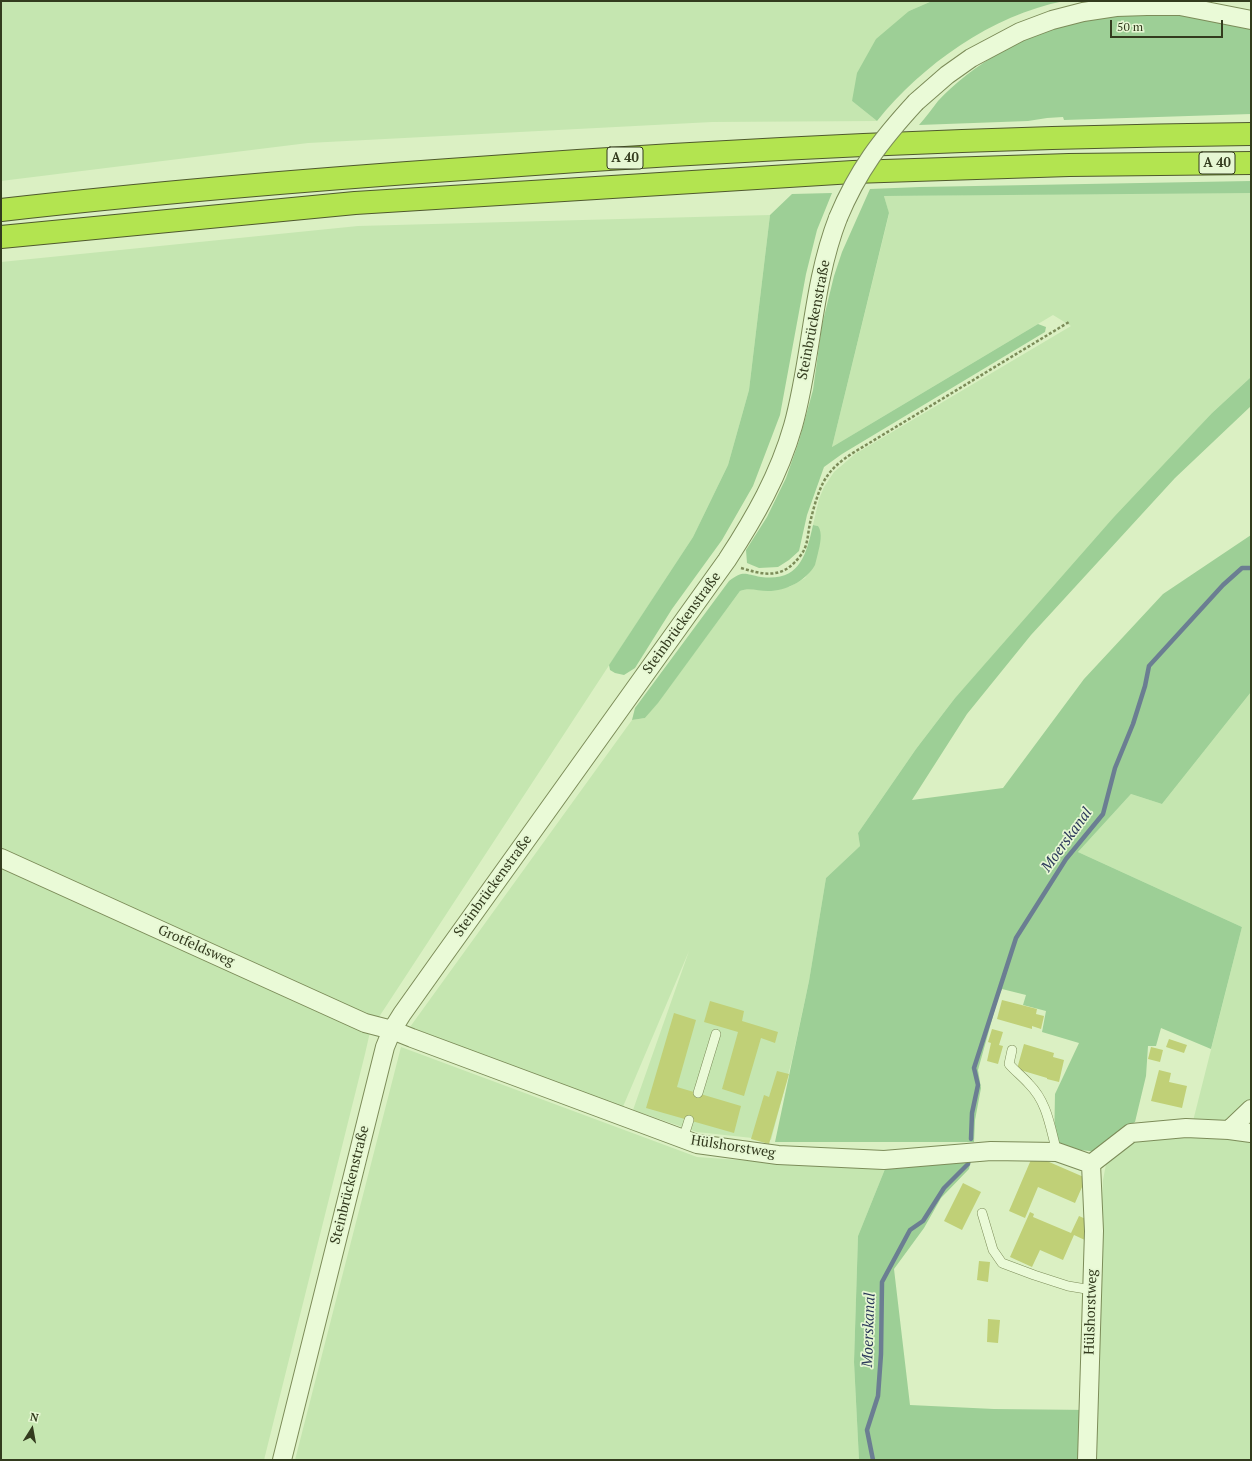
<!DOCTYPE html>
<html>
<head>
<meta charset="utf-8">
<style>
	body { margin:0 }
	#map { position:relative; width:1252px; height:1461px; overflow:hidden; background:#dbf0c3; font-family:"PT Serif",serif }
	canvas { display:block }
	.frame { position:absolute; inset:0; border:2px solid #333b1e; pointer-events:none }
	.north { position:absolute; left:12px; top:1409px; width:40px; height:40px; -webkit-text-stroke:3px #e6f7d3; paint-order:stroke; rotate:11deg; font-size:11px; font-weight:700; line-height:16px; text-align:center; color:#333b1e }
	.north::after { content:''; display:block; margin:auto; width:14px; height:18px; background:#333b1e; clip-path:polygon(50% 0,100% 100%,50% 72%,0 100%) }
	.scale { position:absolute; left:1110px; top:20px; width:113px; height:18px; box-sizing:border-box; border:2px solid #333b1e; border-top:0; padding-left:5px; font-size:12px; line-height:14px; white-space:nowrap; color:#333b1e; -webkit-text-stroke:3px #e6f7d3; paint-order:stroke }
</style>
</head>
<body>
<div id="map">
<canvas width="1252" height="1461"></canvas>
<div class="frame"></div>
<div class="north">N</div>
<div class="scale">50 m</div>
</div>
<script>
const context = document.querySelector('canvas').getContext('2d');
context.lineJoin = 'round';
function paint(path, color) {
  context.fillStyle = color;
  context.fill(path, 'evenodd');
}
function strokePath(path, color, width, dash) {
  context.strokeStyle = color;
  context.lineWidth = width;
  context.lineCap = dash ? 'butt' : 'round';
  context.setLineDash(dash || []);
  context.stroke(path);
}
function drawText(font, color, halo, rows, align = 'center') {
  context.font = font + ' "PT Serif",serif';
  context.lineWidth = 3.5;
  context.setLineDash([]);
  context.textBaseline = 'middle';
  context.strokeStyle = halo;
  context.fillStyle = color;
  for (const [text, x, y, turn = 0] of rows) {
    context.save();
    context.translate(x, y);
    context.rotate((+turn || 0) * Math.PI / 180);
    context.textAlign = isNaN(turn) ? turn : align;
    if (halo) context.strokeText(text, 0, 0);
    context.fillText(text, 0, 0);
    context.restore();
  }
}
const farmland = new Path2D(`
	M 1,1 L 932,1 L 909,11 L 852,101 L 877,121 L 712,122 L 308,143 L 1,181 Z
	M 1135,193 L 1251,193 L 1251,377 L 1212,413 L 955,698 L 916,749 L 858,833 L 860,846 L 826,878 L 809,981 L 792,1060 L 771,1140 L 697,1132 L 633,1110 L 689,951 L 622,1109 L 410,1027 L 632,720 L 645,718 L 658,702 L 740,591 L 746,589 L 789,587 L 805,578 L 815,564 L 818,526 L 813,525 L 819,499 L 824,487 L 834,472 L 855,454 L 1071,326 L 1053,315 L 832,447 L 889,214 L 884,196 Z
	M 770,215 L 749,390 L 728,465 L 693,537 L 377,1020 L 1,855 L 1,262 L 358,226 Z
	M 1251,692 L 1251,1129 L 1192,1125 L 1242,927 L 1078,852 L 1131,794 L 1162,804 Z
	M 1,860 L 370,1032 L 365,1054 L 264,1460 L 1,1460 Z
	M 401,1047 L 697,1157 L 782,1163 L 887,1164 L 858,1236 L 854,1362 L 859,1460 L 295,1460 Z
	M 1149,1134 L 1251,1139 L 1251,1460 L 1087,1460 L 1094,1359 L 1103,1180 L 1108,1154 Z`);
const green = new Path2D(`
	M 932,1 L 1064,1 C 992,15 922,65 877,121 L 852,101 L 857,73 L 876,39 L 909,11 Z
	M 1165,13 L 1210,18 L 1251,29 L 1251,114 L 1064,120 L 1063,117 L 1047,118 L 1028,121 L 919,125 C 926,117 932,109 938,101 C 970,66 1030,30 1077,21 C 1106,15 1135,14 1165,13 Z
	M 1251,181 L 1251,193 L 884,196 L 889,213 L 832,447 L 1038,324 L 1046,327 L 1045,332 L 842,454 L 824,467 L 807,515 L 799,551 L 789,560 L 778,567 L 759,568 L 747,563 L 746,550 L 767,517 L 786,478 L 799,441 L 813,390 L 822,325 L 834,276 L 842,252 L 870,189 L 920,187 Z
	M 832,193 L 817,230 L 806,274 L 780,415 L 753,486 L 722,540 L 672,609 L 635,668 L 624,675 L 615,673 L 610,670 L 609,665 L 693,537 L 728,465 L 749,390 L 770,215 L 792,194 Z
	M 1251,377 L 1251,406 L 1175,478 L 1031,635 L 967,714 L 912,800 L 1003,788 L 1084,679 L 1163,594 L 1251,535 L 1251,692 L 1162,804 L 1131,794 L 1078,852 L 1242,927 L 1211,1049 L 1161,1028 L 1156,1046 L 1148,1046 L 1146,1076 L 1135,1122 L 1125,1128 L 1098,1152 L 1054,1147 L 1055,1094 L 1079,1043 L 1042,1032 L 1046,1011 L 1023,1005 L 1026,995 L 1002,989 L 998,998 L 978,1070 L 981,1088 L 975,1120 L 974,1142 L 775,1142 L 809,981 L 826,878 L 860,846 L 858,833 L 916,749 L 955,698 L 1114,517 L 1212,413 Z
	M 813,525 L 818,526 C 823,533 820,545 818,553 C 817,557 816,561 815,565 C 806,581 786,591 768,591 C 758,591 749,587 740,591 L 658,703 L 645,718 L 632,720 L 635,708 L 729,581 C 744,570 744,574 761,577 C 799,582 806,556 813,525 Z
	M 972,1155 L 969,1169 L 941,1198 L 924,1228 L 894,1269 L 910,1405 L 994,1409 L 1091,1410 L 1087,1460 L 859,1460 L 854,1362 L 858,1236 L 887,1164 Z`);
const stream = new Path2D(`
	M 971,1139 L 972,1113 L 978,1085 L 974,1068 L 1016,938 L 1066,859 L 1103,814 L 1115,768 L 1133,724 L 1145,686 L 1149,666 L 1223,585 L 1242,568 L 1251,568
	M 873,1460 L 867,1430 L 878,1396 L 881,1354 L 882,1282 L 910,1230 L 923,1221 L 944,1188 L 968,1164 L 969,1156`);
const building = new Path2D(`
	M 1002,1000 L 1037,1009 L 1036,1014 L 1044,1016 L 1041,1029 L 1032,1026 L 1032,1029 L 997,1019 Z
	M 710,1001 L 744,1011 L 742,1021 L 778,1032 L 775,1043 L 761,1038 L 744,1096 L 722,1089 L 738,1032 L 704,1022 Z
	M 674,1013 L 696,1020 L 677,1087 L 741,1106 L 734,1133 L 646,1108 Z
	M 992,1029 L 1003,1032 L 999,1045 L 1003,1046 L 998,1064 L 987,1061 L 991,1043 L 988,1042 Z
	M 1169,1039 L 1187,1045 L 1184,1053 L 1166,1047 Z
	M 1024,1044 L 1054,1053 L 1053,1057 L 1064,1060 L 1059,1082 L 1047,1079 L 1047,1078 L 1017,1069 Z
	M 1151,1047 L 1163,1050 L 1160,1062 L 1148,1059 Z
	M 1159,1070 L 1171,1073 L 1169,1082 L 1187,1086 L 1182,1108 L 1151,1101 Z
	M 777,1071 L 789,1074 L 769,1144 L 751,1139 L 764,1095 L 769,1097 Z
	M 1033,1155 L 1086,1178 L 1075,1203 L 1038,1187 L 1025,1218 L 1009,1211 Z
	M 963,1183 L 981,1192 L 962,1230 L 944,1221 Z
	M 1030,1212 L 1034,1214 L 1033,1217 L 1071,1233 L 1079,1216 L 1088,1220 L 1087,1241 L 1074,1235 L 1063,1260 L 1040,1250 L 1032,1267 L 1010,1257 Z
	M 979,1261 L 990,1262 L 988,1282 L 977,1280 Z
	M 988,1319 L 1000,1320 L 998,1343 L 987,1342 Z`);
const path = new Path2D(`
	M 741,568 C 761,574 779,579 795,562 C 798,559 802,554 804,550 C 808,542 808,532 810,523 C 813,510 817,495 823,483 C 833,463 853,453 871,442 L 1069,322`);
const service = new Path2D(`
	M 1012,1050 L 1009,1064 C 1015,1071 1023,1077 1029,1084 C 1048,1103 1050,1128 1057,1152
	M 698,1093 L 716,1034
	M 683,1139 L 689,1120
	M 982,1213 L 993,1250 L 1002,1263 L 1034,1275 L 1068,1286 L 1092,1290`);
const minor = new Path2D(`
	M 916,102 L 947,75 L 971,58 L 1020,32 L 1052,20 L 1083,12 L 1116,7 L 1147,6 L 1180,6 L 1251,20
	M 1,858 L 365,1023 L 392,1030 L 412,1038 L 697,1144 L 778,1155 L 884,1160 L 991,1151 L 1057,1152 L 1091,1164 L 1094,1231 L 1087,1460
	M 1229,1130 L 1251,1109
	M 1091,1164 L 1131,1133 L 1186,1128 L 1229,1130 L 1251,1133
	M 282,1460 L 385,1047 L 392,1030 L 402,1014 L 439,962 L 727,560 C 755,517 779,475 793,426 C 812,358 812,285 838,218`);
const motorway = new Path2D(`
	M 1,210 C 159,192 318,179 478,168 C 735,149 993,137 1251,134
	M 1,237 L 355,203 L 853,172 L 1069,165 L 1251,163`);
const minorBridge = new Path2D(`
	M 838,218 C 858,170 881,140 916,102`);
const shields = [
	[625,158,36],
	[1217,163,36]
];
const shieldNames = [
	["A 40",625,158],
	["A 40",1217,163]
];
const streetNames = [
	["Steinbrückenstraße",814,320,-79],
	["Steinbrückenstraße",682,623,-54],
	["Steinbrückenstraße",493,886,-54],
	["Grotfeldsweg",196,946,24],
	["Hülshorstweg",733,1147,9],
	["Steinbrückenstraße",350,1185,-76],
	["Hülshorstweg",1091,1312,-88]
];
const waterNames = [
	["Moerskanal",1067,840,-54],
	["Moerskanal",869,1330,-88]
];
paint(farmland, '#c5e6b0');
paint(green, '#9dcf96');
strokePath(stream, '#6b7e92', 4.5);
paint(building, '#c0d077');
strokePath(service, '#7c8c59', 10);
strokePath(minor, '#7c8c59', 20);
strokePath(motorway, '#4f592d', 24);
strokePath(path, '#7c8c59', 2.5, [3, 2]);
strokePath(service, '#eafad7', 9);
strokePath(minor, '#eafad7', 18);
strokePath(motorway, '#b3e450', 22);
strokePath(minorBridge, '#7c8c59', 20, []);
strokePath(minorBridge, '#eafad7', 18);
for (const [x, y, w] of shields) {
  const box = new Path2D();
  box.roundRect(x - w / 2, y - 11, w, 22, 3);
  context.fillStyle = '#e6f7d3';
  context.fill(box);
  strokePath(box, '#333b1e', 1);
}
drawText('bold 13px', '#333b1e', null, shieldNames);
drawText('14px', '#333b1e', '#e6f7d3', streetNames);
drawText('italic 15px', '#2c3a5b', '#e6f7d3', waterNames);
</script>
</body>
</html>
